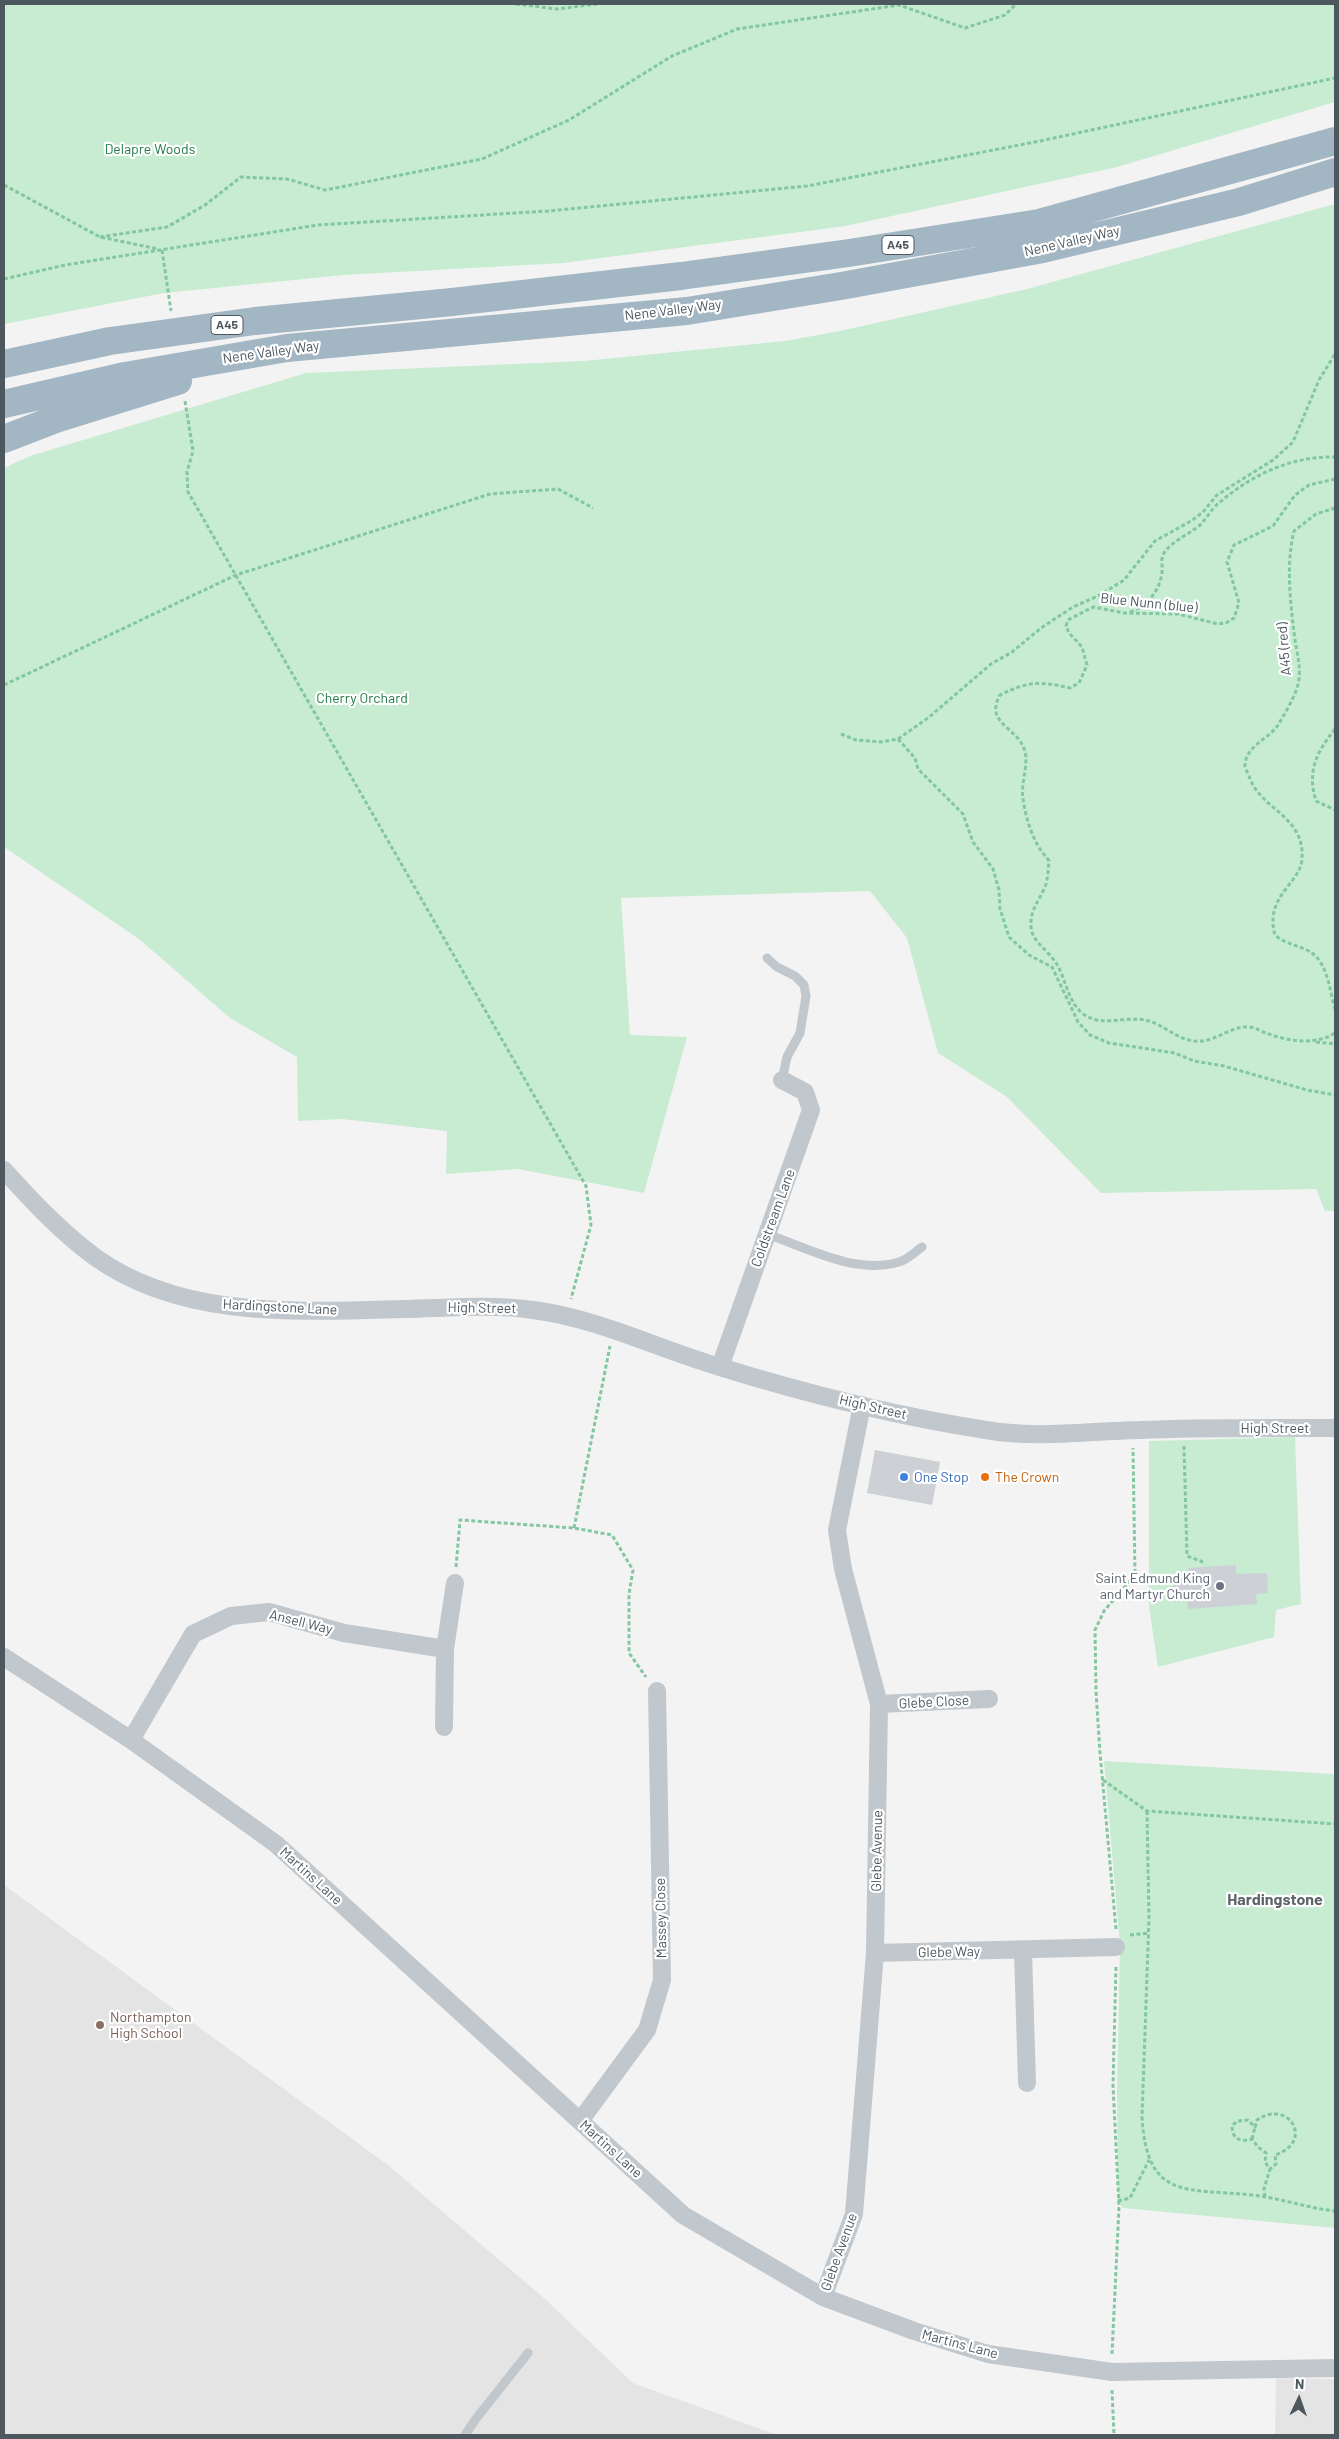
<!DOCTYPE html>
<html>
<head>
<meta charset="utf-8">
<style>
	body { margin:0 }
	#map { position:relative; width:1339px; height:2439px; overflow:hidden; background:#f4f3f3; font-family:Barlow,sans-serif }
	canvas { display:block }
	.frame { position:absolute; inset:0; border:5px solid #4c575e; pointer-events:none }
	.north { position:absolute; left:1274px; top:2374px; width:50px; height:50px; -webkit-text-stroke:4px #fff; paint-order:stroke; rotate:3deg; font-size:14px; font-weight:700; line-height:20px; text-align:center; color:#4c575e }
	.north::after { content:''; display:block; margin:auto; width:18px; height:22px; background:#4c575e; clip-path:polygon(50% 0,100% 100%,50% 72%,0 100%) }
</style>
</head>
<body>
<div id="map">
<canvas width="1339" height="2439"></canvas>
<div class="frame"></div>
<div class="north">N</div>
</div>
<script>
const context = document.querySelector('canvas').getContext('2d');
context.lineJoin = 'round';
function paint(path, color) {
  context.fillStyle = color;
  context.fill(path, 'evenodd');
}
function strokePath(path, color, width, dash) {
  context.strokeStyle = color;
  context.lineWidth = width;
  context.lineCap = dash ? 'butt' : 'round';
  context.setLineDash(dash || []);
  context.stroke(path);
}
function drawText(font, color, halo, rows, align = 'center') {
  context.font = font + ' Barlow,sans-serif';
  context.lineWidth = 4.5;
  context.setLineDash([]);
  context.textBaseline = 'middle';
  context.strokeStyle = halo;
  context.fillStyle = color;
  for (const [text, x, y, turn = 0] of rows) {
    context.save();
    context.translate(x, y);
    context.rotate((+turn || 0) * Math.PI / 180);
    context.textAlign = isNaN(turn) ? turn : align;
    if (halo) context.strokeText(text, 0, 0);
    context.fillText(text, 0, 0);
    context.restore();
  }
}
const education = new Path2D(`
	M 4,1885 L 388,2165 L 545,2299 L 633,2383 L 777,2435 L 4,2435 Z
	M 1276,2378 L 1335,2379 L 1335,2435 L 1275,2435 Z`);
const green = new Path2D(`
	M 4,4 L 1335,4 L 1335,102 L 1117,167 L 846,226 L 563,263 L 344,275 L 164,293 L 4,324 Z
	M 1335,204 L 1335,1211 L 1325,1211 L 1316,1189 L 1101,1193 L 1007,1097 L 938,1053 L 907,938 L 870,891 L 621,898 L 630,1035 L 687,1037 L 644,1193 L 518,1169 L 446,1174 L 447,1131 L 342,1119 L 298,1121 L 297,1057 L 230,1018 L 139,939 L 4,847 L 4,468 L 30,456 L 306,373 L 584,361 L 785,341 L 840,331 L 1027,289 Z
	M 1295,1437 L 1301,1604 L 1276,1610 L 1274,1637 L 1158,1667 L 1149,1607 L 1149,1441 Z
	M 1104,1761 L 1335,1774 L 1335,2228 L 1123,2208 L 1118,2201 L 1117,2089 L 1120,1944 Z`);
const building = new Path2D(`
	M 875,1450 L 940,1462 L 932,1505 L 867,1493 Z
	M 1236,1565 L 1236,1574 L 1267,1573 L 1268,1593 L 1256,1594 L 1257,1604 L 1188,1609 L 1187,1600 L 1174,1601 L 1172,1579 L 1189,1578 L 1188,1568 Z`);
const path = new Path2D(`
	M 516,4 L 557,9 L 597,4
	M 4,185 L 100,237 L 158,249
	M 100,237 L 167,227 L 205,205 L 241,177 L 287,179 L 325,190 L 482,159 L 569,120 L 672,56 L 737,29 L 899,5 L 965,28 L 1005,15 L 1016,4
	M 162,250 L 171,311
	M 4,279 L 65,265 L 318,225 L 548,211 L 807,186 L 1040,141 L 1335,78
	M 185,401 L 193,451 L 187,472 L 188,492 L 586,1186 L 591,1225 L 571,1299
	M 1335,479 L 1309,485 L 1295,495 L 1273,526 L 1234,545 L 1227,562 L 1239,603 L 1234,618 L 1226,623 L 1218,624 L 1178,614 L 1124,613 L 1094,607 L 1087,610 L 1068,620 L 1066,626 L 1069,633 L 1082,647 L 1087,665 L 1079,683 L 1070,688 C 1039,681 1029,681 1000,695 C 985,722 1014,727 1023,746 C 1031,761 1020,782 1023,799 C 1026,818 1031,836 1042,852 C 1044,855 1047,857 1049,861 C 1048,870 1048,879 1045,887 C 1039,901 1030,910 1031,926 C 1031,941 1048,950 1056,963 C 1066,978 1067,1000 1082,1013 C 1100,1028 1124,1016 1145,1020 C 1165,1024 1179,1043 1201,1041 C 1218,1040 1231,1026 1248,1027 C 1255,1027 1260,1031 1266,1033 C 1287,1041 1315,1046 1335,1033
	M 1335,508 L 1316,514 L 1294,531 C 1286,564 1290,599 1294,632 C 1296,652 1303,669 1297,688 C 1293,700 1284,715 1278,725 C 1269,739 1245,746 1245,766 C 1245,769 1248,773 1249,776 C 1260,810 1305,815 1302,859 C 1301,883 1264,896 1275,935 C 1284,943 1296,945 1307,950 C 1328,960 1329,989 1335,1009
	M 1130,612 C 1147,606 1160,591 1162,572 C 1163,566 1160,559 1164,553 C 1172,541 1188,535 1200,525 C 1207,518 1212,508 1220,502 C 1253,474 1292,456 1335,457
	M 4,685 L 236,575 L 490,494 L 558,489 L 593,508
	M 1335,729 C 1316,753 1307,771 1316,801 L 1335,810
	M 841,734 L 856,740 L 881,742 L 898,739 L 928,718 L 991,664 L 1012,652 L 1041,628 L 1073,607 L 1100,595 L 1124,580 L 1155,541 L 1191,521 L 1203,512 L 1217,495 L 1273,460 L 1293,442 L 1319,380 L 1335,354
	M 898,739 L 915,758 L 918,769 L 963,814 L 973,842 L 993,869 L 999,890 L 1000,909 L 1009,937 L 1029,955 L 1052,967 L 1078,1022 L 1090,1035 L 1109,1043 L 1175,1053 L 1194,1061 L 1224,1066 L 1307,1090 L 1335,1095
	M 1316,1042 L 1335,1044
	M 1184,1446 L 1187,1556 L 1203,1562
	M 574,1528 L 610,1346
	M 456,1567 L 460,1520 L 574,1528 L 612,1535 L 633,1570 L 629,1594 L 629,1653 L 646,1677
	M 1103,1780 L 1147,1811 L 1335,1824
	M 1147,1811 L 1149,1918 L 1142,2117 C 1147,2201 1186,2188 1252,2195 C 1280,2198 1307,2208 1335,2211
	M 1116,1929 L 1100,1753 L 1096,1691 L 1095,1630 L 1104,1611 L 1135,1575 L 1133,1448
	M 1130,1935 L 1149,1933
	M 1252,2139 L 1255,2127
	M 1265,2197 L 1264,2189 L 1270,2169 L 1265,2162 L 1266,2153 L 1258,2147 L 1252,2139 C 1241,2142 1232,2140 1232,2126 L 1237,2121 L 1248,2120 L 1255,2127 L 1257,2120 C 1289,2098 1315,2142 1275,2155 L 1276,2164 L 1270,2169
	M 1118,2201 L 1130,2198 L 1149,2160
	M 1112,2354 L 1119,2207 L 1113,2085 L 1116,1966
	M 1112,2390 L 1114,2435`);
const service = new Path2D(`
	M 767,958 L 777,967 L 795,976 L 804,985 L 806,996 L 800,1033 L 787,1057 L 782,1080
	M 767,1234 C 807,1248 856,1275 899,1262 C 907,1260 915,1252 922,1247
	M 465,2435 L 475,2420 L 528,2353`);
const minor = new Path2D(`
	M 4,1170 C 32,1201 61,1232 95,1257 C 184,1321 303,1311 407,1309 C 448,1308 492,1304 533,1310 C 597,1318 658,1349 720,1367 C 807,1394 896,1416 986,1430 C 1037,1439 1088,1431 1139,1430 C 1205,1427 1270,1428 1335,1428
	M 720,1367 L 811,1110 L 805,1092 L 782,1080
	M 4,1657 L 131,1740 L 276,1844 L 683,2215 L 823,2297 L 914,2331 L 988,2354 L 1112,2372 L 1335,2368
	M 879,1704 L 989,1699
	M 444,1727 L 445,1649 L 455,1583
	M 131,1740 L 193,1634 L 231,1616 L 269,1612 L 344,1633 L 445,1649
	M 1023,1951 L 1027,2083
	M 875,1953 L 1116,1947
	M 580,2121 L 647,2030 L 662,1980 L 657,1691
	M 823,2297 L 854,2214 L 875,1953 L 879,1704 L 843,1569 L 837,1530 L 862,1405`);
const trunk = new Path2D(`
	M 4,364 L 110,341 L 255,321 L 452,302 L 681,276 L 849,253 L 1039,223 L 1335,141
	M 4,404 L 125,376 L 287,348 L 687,311 L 841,286 L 1043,249 L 1239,202 L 1335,172
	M 4,439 L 56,419 L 178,381`);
const markers = [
	[904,1477,5,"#3f7fe0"],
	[985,1477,5,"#e8710a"],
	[1220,1586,5,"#6b7280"],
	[100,2025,5,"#8d6e63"]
];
const shields = [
	[898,245,32],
	[227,325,32]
];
const shieldNames = [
	["A45",898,245],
	["A45",227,325]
];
const parkNames = [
	["Delapre Woods",150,149],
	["Cherry Orchard",362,698]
];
const streetNames = [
	["Nene Valley Way",1072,241,-13],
	["Nene Valley Way",673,310,-7],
	["Nene Valley Way",271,352,-8],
	["Blue Nunn (blue)",1149,603,6],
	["A45 (red)",1284,649,-95],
	["Coldstream Lane",773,1218,-70],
	["Hardingstone Lane",280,1307,3],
	["High Street",482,1308,1],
	["High Street",873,1407,13],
	["High Street",1275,1428],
	["Ansell Way",301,1622,14],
	["Glebe Close",934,1702,-3],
	["Glebe Avenue",877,1851,-89],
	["Martins Lane",311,1876,42],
	["Massey Close",661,1918,-91],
	["Glebe Way",949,1952,-1],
	["Martins Lane",611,2149,42],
	["Glebe Avenue",839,2252,-70],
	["Martins Lane",960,2344,15]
];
const shopNames = [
	["One Stop",914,1477]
];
const foodNames = [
	["The Crown",995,1477]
];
const worshipNames = [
	["Saint Edmund King",1210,1578],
	["and Martyr Church",1210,1594]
];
const educationNames = [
	["Northampton",110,2017],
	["High School",110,2033]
];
const quarterNames = [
	["Hardingstone",1275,1900]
];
paint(education, '#e5e4e4');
paint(green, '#c7ecd2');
paint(building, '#cdd0d4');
strokePath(path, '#82c79f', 3, [4, 2.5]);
strokePath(service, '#c0c7cd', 9);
strokePath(minor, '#c0c7cd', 18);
strokePath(trunk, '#a2b6c4', 28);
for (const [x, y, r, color] of markers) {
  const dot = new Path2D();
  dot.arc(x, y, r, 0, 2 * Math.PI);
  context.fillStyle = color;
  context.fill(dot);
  strokePath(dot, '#fff', 2);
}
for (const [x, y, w] of shields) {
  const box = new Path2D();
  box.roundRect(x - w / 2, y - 9.5, w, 19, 4);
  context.fillStyle = '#fff';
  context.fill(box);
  strokePath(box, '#4c575e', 1);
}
drawText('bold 12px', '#4c575e', null, shieldNames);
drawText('14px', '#227a46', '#fff', parkNames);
drawText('14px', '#4c575e', '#fff', streetNames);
drawText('14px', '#366cbe', '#fff', shopNames, 'left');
drawText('14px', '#c56008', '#fff', foodNames, 'left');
drawText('14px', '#5b616d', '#fff', worshipNames, 'right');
drawText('14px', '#785e54', '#fff', educationNames, 'left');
drawText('bold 16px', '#5f6367', '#fff', quarterNames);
</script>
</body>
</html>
